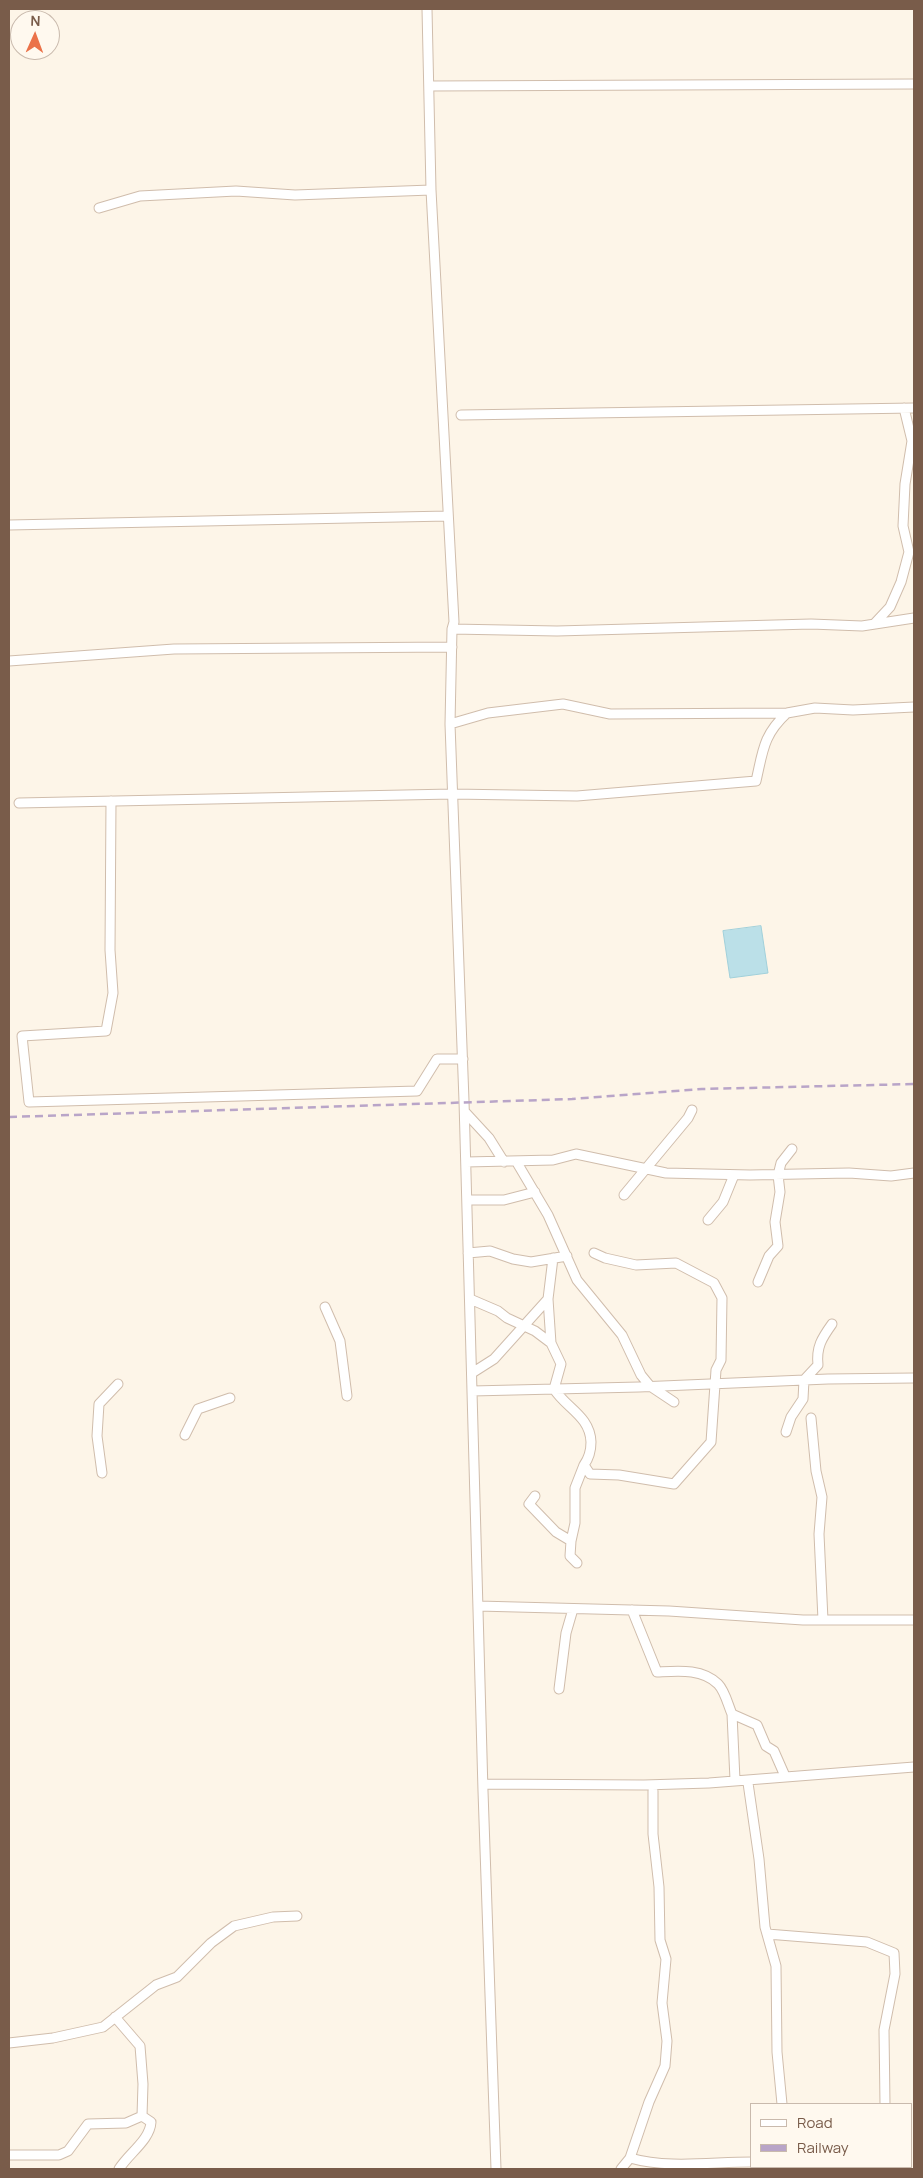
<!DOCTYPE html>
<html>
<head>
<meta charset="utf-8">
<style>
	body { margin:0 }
	#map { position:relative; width:923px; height:2178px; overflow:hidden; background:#fdf5e8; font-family:Manrope,sans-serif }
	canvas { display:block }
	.frame { position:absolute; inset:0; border:10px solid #795c4a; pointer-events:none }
	.legend { position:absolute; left:750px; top:2103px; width:162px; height:65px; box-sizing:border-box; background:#fff9ef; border:1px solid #c9baad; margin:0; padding:6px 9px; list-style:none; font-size:15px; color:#795c4a }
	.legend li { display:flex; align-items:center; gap:10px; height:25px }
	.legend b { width:25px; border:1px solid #c9baad }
	.north { position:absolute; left:10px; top:10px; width:50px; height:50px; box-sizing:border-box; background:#fff9ef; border:1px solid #c9baad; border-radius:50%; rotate:2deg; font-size:14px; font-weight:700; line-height:20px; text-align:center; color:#795c4a }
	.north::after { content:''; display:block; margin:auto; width:18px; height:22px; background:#eb7249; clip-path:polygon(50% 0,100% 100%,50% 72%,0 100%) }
</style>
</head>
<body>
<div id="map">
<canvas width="923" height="2178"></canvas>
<div class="frame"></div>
<ul class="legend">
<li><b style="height:6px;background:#fff"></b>Road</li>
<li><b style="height:6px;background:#b9a5c8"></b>Railway</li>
</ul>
<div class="north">N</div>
</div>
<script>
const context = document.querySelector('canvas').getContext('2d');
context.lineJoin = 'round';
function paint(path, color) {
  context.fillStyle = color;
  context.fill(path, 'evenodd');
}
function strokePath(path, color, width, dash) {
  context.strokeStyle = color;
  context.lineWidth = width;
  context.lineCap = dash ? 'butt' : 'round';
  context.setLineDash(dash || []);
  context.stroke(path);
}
const water = new Path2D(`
	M 761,926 L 768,973 L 730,978 L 723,931 Z`);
const street = new Path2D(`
	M 427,9 L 431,190 L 454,622 L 452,629 L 450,724 L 464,1101 L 483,1791 L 496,2169
	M 429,86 L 914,84
	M 99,208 L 140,196 L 236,191 L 295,195 L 431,190
	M 461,415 L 914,408
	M 9,525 L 448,516
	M 875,623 L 890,607 L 901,582 L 909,552 L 903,526 L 905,484 L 912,441 L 904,408
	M 452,629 L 557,631 L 811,624 L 862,626 L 914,618
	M 9,661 L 174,649 L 452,647
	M 450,724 L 488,713 L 563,704 L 610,714 L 787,713 L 815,708 L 853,710 L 914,707
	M 111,801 L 110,950 L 113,993 L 106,1031 L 22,1036 L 29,1102 L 417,1091 L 437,1059 L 463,1059
	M 19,803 L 452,794 L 577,796 L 756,781 C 763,751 763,735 787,713
	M 465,1112 L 489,1138 L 504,1162
	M 516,1161 L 548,1215 L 577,1280 L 622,1335 L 641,1375 L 650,1386 L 674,1402
	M 466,1162 L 553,1160 L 576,1154 L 666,1173 L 750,1175 L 849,1173 L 891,1176 L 914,1173
	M 624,1195 L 688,1118 L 692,1110
	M 467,1200 L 504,1200 L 535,1192
	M 708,1220 L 723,1202 L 734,1175
	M 468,1253 L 490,1251 L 513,1259 L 531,1262 L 567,1256
	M 758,1282 L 769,1256 L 778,1246 L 775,1222 L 780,1192 L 778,1175 L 781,1163 L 792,1149
	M 470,1299 L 498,1311 L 507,1318 L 535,1331 L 551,1343 L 561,1364 L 554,1389 C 566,1408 590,1416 591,1442 C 591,1450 589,1458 584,1465 L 590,1474 L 619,1475 L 674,1484 L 711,1442 L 716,1370 L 721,1360 L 722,1298 L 714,1283 L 676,1263 L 636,1265 L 605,1258 L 594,1253
	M 325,1307 L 340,1341 L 347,1396
	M 551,1343 L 548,1299 L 553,1258
	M 472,1373 L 494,1359 L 548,1299
	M 472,1391 L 639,1387 L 828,1379 L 914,1378
	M 811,1418 L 816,1471 L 822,1497 L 819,1534 L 823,1620
	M 786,1432 L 791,1417 L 803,1399 L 804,1380 L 818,1365 C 816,1347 822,1338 832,1324
	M 185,1435 L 198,1409 L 230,1398
	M 102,1473 L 97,1436 L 99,1404 L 118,1384
	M 535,1496 L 529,1504 L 556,1532 L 571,1541
	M 577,1563 L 570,1556 L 571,1541 L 575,1523 L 575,1488 L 584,1465
	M 478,1606 L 669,1611 L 803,1620 L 914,1620
	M 632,1610 L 657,1672 C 677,1671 702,1668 718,1684 C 725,1691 728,1705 732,1714 L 757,1725 L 766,1746 L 774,1751 L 785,1776
	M 559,1689 L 566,1633 L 573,1609
	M 732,1714 L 735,1780
	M 748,1783 L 759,1859 L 765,1927 L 776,1966 L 777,2052 L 782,2104
	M 483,1784 L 644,1785 L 709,1783 L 914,1767
	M 767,1934 L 867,1942 L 894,1953 L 895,1974 L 884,2030 L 885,2104
	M 9,2043 L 53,2038 L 103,2027 L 156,1985 L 177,1977 L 211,1943 L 234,1926 L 273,1917 L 297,1916
	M 9,2155 L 59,2155 L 68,2151 L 88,2124 L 126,2123 L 142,2116 L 143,2084 L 140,2046 L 115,2017
	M 630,2158 C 669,2169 711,2162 752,2162
	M 768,2167 L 775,2169
	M 886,2167 L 886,2169
	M 119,2169 C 129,2153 150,2140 151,2122 L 142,2116
	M 621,2169 L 630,2158 L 649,2102 L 665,2066 L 667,2041 L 662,2003 L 666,1959 L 660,1940 L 659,1887 L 653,1834 L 653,1791`);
const rail = new Path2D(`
	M 9,1117 L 572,1099 L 702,1089 L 914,1084`);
paint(water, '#bbe0e8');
strokePath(water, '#a1d0da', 1);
strokePath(street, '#d0bdac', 11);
strokePath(street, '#fff', 9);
strokePath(rail, '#b9a5c8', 2.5, [8, 5]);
</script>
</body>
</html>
